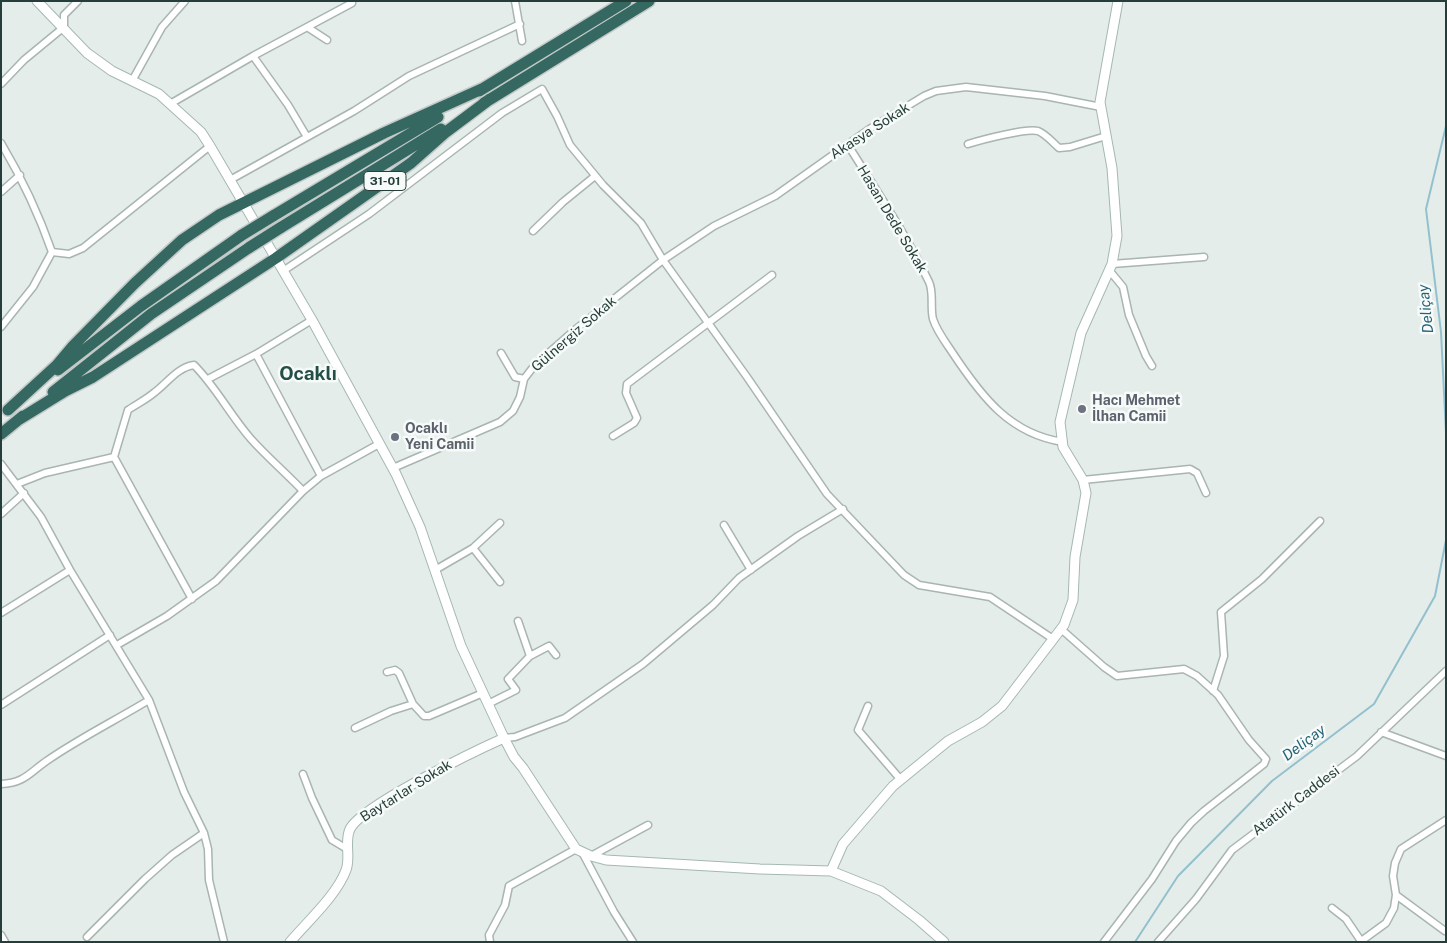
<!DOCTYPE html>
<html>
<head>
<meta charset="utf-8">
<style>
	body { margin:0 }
	#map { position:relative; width:1447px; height:943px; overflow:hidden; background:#e5edea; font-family:"Public Sans",sans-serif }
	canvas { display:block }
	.frame { position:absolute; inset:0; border:2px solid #263e39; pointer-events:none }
</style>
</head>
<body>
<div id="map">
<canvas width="1447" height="943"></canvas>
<div class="frame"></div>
</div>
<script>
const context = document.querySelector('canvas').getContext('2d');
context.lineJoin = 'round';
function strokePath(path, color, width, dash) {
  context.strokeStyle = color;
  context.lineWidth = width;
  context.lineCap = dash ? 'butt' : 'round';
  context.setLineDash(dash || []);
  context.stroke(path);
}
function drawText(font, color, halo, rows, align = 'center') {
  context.font = font + ' "Public Sans",sans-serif';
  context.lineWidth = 5;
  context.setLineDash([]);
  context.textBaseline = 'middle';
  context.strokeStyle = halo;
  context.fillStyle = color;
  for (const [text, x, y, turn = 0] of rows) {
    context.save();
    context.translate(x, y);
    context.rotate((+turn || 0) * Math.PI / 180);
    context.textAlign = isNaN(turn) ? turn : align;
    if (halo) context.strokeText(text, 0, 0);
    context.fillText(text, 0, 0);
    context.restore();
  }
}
const stream = new Path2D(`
	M 1446,126 L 1426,209 L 1441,332 L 1446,433
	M 1135,942 L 1178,876 L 1272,781 L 1374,704 L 1435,596 L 1446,540`);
const street = new Path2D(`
	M 515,1 L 522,41
	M 307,27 L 327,40
	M 253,56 L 288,105 L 307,137
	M 132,81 L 162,27 L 185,1
	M 1,84 L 24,60 L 64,27 L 64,15 L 78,1
	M 170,104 L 253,56 L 352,3
	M 1,143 C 23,180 38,212 52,252 L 33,287 L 1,327
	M 968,144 C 981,140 1026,128 1038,131 C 1046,134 1053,143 1059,148 L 1070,147 L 1106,136
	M 848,145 C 876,190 906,234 929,282 C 934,292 930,308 933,319 C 937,332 947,344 954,355 C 982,397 1010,434 1063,442
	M 230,180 L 354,111 L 409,76 L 520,24
	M 1,192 L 20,175
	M 533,231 L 563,202 L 595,176
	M 52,252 L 69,254 L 83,248 L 210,146
	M 1112,264 L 1204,257
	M 1109,270 L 1123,287 L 1129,315 L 1146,356 L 1152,366
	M 283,271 L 369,214 L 502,113 L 542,89 L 557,116 L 570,145 L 603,185 L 641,223 L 663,260 L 747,377 L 827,494 L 904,575 L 919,585 L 990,597 L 1053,639
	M 501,353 L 515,377 L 524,379
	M 256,354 L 321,476
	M 208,379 L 256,354 L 312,320
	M 613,436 L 634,423 L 637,418 L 626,393 L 627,384 L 772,275
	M 1,464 L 41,517 L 70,570 L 149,700 L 184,792 L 204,833 L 208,849 L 209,880 L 224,942
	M 393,468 L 500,422 L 513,411 L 520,397 L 524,379 L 534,366 L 576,329 L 663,260 L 714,226 L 775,196 L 871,128 L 924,96 L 936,91 L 966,87 L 1045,96 L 1101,107
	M 1083,480 L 1190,469 L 1197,473 L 1206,493
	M 17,484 L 45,473 L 114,457
	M 1,514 L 24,493
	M 724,525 L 751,570
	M 473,548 L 500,582
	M 435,570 L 473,548 L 500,523
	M 192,599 L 114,457 L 128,410 C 137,404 147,399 155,392 C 167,383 178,367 194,365 C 216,387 230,415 251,439 C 267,457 286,473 303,491
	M 1,613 L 70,570
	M 1061,629 L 1104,667 L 1117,676 L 1184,669 L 1197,676 L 1218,695 L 1249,740 L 1266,759 L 1264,764 L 1204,811 L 1191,823 L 1176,841 L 1152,879 L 1104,942
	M 117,645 L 167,616 L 216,581 L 303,491 L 321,476 L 379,444
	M 530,656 L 549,646 L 556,655
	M 387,672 L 395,670 L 399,673 L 413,704 L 424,716 L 429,716 L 483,693
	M 1213,691 L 1224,656 L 1221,612 L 1262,579 L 1320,521
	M 488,704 L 516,690 L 508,679 L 530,656 L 518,621
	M 1,705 L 110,635
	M 868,706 L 858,730 L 901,780
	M 355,728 L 391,711 L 413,704
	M 1381,732 L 1446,756
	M 504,738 L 515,737 L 565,718 L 643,664 L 713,605 L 739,578 L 798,536 L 843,509
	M 303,774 L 312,798 L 332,840 L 347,849
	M 1,784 C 25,783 30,772 48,760 C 80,738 116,720 149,700
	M 582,852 L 614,912 L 633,942
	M 591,856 L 648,825
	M 1396,895 L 1445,931
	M 1332,908 L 1346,919 L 1361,941
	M 1,935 L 5,942
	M 87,937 L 145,879 L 172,855 L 204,833
	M 490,942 L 489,935 L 505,905 L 509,886 L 576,849
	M 1158,942 L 1196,899 L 1232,850 L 1357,756 L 1446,671
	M 1360,942 L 1386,923 L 1394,908 L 1396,895 L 1393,876 L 1395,863 L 1401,849 L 1446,820`);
const secondary = new Path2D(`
	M 37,1 L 87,53 L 112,71 L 159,94 L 201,132 L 210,146 L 312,320 L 396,474 L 420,527 L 461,646 L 504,738 L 514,757 L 523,768 L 576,849 L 591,856 L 606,860 L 760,869 L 831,871 L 881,891 L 919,920 L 944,942
	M 831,871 L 843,844 L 893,786 L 948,741 L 982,722 L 1002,706 L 1064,625 L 1073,600 L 1075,557 L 1086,493 L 1083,480 L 1063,447 L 1060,422 L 1081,333 L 1112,264 L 1117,236 L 1112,168 L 1100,102 L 1118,1
	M 290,942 C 307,922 337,895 346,870 C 351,858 344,841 350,829 C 361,806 477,750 504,738`);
const highway = new Path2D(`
	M 479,91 L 626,1
	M 484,103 L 649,1
	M 273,216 L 438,117
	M 280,228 L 441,129
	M 58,370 L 141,306 L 242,235
	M 53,392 L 151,314 L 250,247
	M 8,410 L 57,365 L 73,346 L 135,283 L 182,240 L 219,215 L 384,133 L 484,88
	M 18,420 L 65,391 L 93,377 L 276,258 L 411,163 L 446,132 L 490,99
	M 1,434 L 23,416`);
const highwayBridge = new Path2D(`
	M 242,235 L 273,216
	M 250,247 L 280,228`);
const markers = [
	[1082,409,5,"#6b7280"],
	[395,437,5,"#6b7280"]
];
const shields = [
	[385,181,42]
];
const shieldNames = [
	["31-01",385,181]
];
const streetNames = [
	["Akasya Sokak",870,131,-33],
	["Hasan Dede Sokak",892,219,59],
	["Gülnergiz Sokak",574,334,-41],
	["Baytarlar Sokak",406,791,-32],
	["Atatürk Caddesi",1296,801,-37]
];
const worshipNames = [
	["Hacı Mehmet",1092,401],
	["İlhan Camii",1092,417],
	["Ocaklı",405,429],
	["Yeni Camii",405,445]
];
const waterNames = [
	["Deliçay",1426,309,-96],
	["Deliçay",1304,743,-37]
];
const districtNames = [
	["Ocaklı",308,374]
];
strokePath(stream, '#93c0cd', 2);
strokePath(street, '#a8b5b1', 9);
strokePath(secondary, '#a5b8b3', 11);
strokePath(highway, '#c2c9c8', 14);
strokePath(street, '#fff', 6);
strokePath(secondary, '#fff', 9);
strokePath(highway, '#346861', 11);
strokePath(highwayBridge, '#c2c9c8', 14, []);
strokePath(highwayBridge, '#346861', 11);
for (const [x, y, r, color] of markers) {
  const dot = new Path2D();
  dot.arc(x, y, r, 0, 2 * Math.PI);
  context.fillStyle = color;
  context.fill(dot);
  strokePath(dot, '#f6faf8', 2);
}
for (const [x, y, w] of shields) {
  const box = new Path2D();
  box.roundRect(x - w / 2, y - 9.5, w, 19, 4);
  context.fillStyle = '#f6faf8';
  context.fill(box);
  strokePath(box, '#263e39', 1);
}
drawText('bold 12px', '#263e39', null, shieldNames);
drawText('14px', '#263e39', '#f6faf8', streetNames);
drawText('bold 14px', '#5b616d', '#f6faf8', worshipNames, 'left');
drawText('italic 15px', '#246275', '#f6faf8', waterNames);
drawText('bold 19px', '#234f47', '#f6faf8', districtNames);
</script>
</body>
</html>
